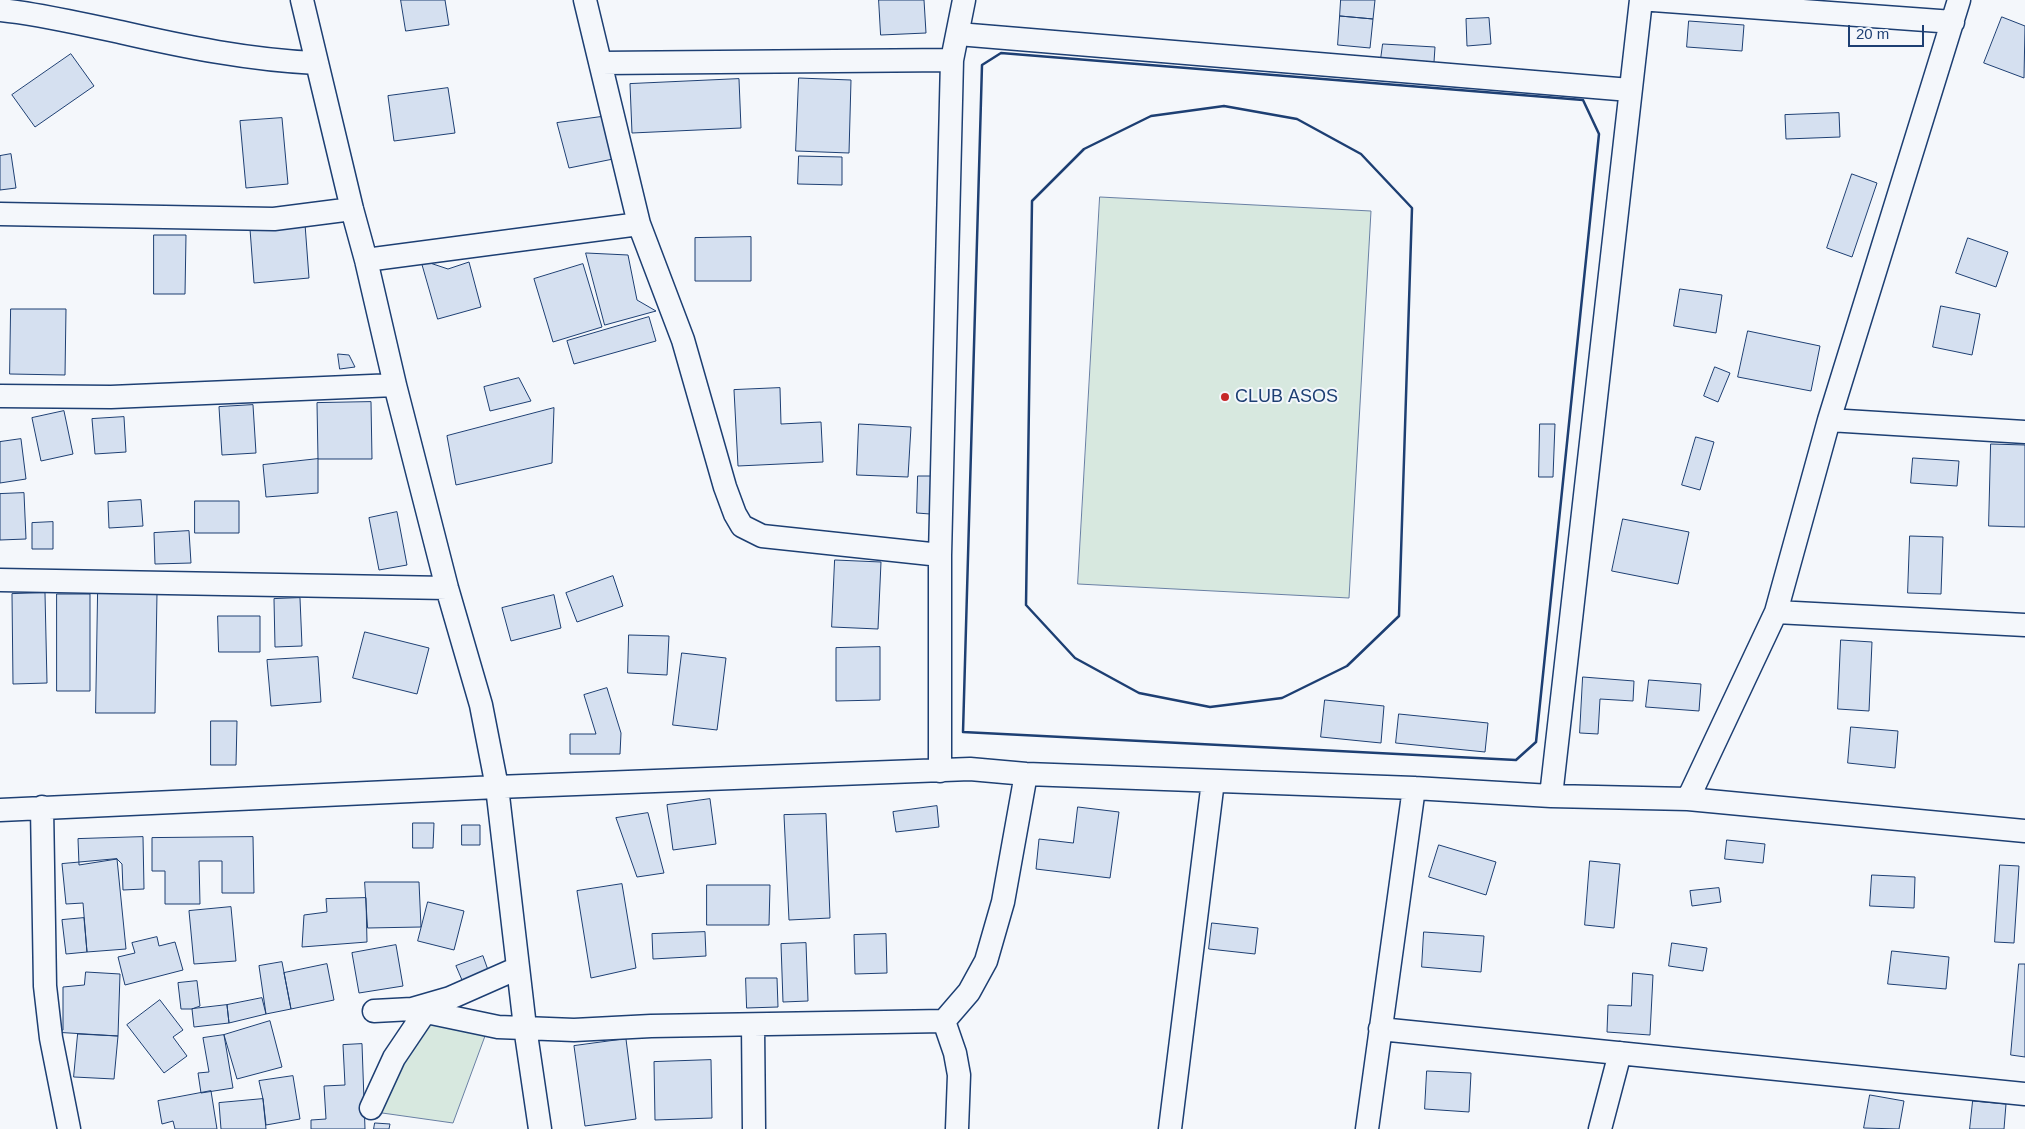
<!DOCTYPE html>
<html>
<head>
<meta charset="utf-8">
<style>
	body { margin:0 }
	#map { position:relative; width:2025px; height:1129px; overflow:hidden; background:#f4f7fb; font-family:Arial,sans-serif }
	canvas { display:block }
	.scale { position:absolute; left:1848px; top:25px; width:76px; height:22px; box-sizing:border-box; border:2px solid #1d3f73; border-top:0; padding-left:6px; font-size:15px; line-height:18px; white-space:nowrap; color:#1d3f73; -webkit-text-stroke:4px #f4f7fb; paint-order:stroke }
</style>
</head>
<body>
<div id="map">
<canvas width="2025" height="1129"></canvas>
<div class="scale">20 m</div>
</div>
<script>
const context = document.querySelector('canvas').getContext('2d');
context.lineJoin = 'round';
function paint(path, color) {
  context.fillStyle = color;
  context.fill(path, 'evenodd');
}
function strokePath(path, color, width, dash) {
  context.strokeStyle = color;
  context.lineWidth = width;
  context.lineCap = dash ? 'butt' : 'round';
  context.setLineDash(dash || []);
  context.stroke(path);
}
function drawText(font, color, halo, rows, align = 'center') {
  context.font = font + ' Arial,sans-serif';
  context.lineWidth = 4;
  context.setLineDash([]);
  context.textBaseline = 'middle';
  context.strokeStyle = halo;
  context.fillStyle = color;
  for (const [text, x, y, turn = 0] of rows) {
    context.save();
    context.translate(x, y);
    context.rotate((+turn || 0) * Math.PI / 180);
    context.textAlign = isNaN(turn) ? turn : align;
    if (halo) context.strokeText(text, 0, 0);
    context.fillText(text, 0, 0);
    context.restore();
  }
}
const green = new Path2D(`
	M 1100,197 L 1371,211 L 1349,598 L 1078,584 Z
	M 417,1012 L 485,1036 L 453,1123 L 361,1110 Z`);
const building = new Path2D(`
	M 401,0 L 445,0 L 449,25 L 406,31 Z
	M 879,0 L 924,0 L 926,33 L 881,35 Z
	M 1341,0 L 1375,0 L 1373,19 L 1340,16 Z
	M 1340,16 L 1373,19 L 1370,48 L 1338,45 Z
	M 2002,17 L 2025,26 L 2024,78 L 1984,63 Z
	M 1489,18 L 1491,44 L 1467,46 L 1466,19 Z
	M 1689,21 L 1744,25 L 1742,51 L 1687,47 Z
	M 1383,44 L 1435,47 L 1434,62 L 1381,59 Z
	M 71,54 L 94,86 L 35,127 L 12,95 Z
	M 799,78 L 851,80 L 849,153 L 796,151 Z
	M 739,79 L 741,128 L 632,133 L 630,84 Z
	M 448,88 L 455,133 L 394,141 L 388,96 Z
	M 1839,113 L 1840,137 L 1786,139 L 1785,115 Z
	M 608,116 L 618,158 L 569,168 L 557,123 Z
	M 282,118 L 288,184 L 246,188 L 240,121 Z
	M 11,154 L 16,188 L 0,190 L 0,156 Z
	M 799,156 L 842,157 L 842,185 L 798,184 Z
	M 1852,174 L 1877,183 L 1852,257 L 1827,248 Z
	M 305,224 L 309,278 L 254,283 L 250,229 Z
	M 154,235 L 186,235 L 185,294 L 154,294 Z
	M 751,237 L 751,281 L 695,281 L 695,238 Z
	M 1968,238 L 2008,252 L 1996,287 L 1956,273 Z
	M 586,253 L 628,255 L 637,300 L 656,311 L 605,325 Z
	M 421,260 L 448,269 L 469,262 L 481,307 L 438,319 Z
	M 583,264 L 602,327 L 553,342 L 534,279 Z
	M 1680,289 L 1722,295 L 1716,333 L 1674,326 Z
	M 1941,306 L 1980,314 L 1972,355 L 1933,347 Z
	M 11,309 L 66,309 L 65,375 L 10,374 Z
	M 649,317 L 656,341 L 574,364 L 567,341 Z
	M 1748,331 L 1820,346 L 1811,391 L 1738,377 Z
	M 338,354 L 349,355 L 355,367 L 340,369 Z
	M 1715,367 L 1730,373 L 1718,402 L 1704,396 Z
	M 519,378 L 531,401 L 490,411 L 484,387 Z
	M 780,388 L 781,424 L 821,422 L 823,462 L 738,466 L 734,390 Z
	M 371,402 L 372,459 L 318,459 L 317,403 Z
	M 253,405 L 256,453 L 222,455 L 219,407 Z
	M 554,408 L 552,463 L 456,485 L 447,436 Z
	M 64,411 L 73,454 L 41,461 L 32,418 Z
	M 124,417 L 126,452 L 95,454 L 92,419 Z
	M 859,424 L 911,427 L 908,477 L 857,475 Z
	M 1540,424 L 1555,424 L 1553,477 L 1539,477 Z
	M 1696,437 L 1714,442 L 1700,490 L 1682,485 Z
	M 21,439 L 26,479 L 0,483 L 0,442 Z
	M 1991,444 L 2025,445 L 2025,527 L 1989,526 Z
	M 1913,458 L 1959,461 L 1957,486 L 1911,483 Z
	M 318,459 L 318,493 L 266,497 L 263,465 Z
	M 918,476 L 931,476 L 930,514 L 917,513 Z
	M 24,493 L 26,539 L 0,540 L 0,494 Z
	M 141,500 L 143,526 L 109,528 L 108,502 Z
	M 195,501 L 239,501 L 239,533 L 195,533 Z
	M 397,512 L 407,565 L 379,570 L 369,518 Z
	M 1623,519 L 1689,532 L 1678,584 L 1612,571 Z
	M 53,522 L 53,549 L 32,549 L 32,523 Z
	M 189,531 L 191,563 L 155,564 L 154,533 Z
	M 1910,536 L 1943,537 L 1941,594 L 1908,593 Z
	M 835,560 L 881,562 L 878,629 L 832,627 Z
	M 613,576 L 623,606 L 577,622 L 566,593 Z
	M 98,592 L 157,593 L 155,713 L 96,713 Z
	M 45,593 L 47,683 L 13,684 L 12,594 Z
	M 57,594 L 90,594 L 90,691 L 57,691 Z
	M 554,595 L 561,628 L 511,641 L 502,608 Z
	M 300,598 L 302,646 L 275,647 L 274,599 Z
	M 218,616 L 260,616 L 260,652 L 219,652 Z
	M 365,632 L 429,648 L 417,694 L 353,678 Z
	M 629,635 L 669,636 L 667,675 L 628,673 Z
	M 1841,640 L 1872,642 L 1869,711 L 1838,709 Z
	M 880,647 L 880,700 L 836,701 L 836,648 Z
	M 682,653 L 726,658 L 717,730 L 673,725 Z
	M 318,657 L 321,702 L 271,706 L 267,660 Z
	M 1583,677 L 1634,681 L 1633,701 L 1600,699 L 1598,734 L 1580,733 Z
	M 1649,680 L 1701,684 L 1699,711 L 1646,707 Z
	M 607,688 L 621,733 L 620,754 L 570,754 L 570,734 L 596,734 L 584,695 Z
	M 1325,700 L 1384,706 L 1381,743 L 1321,737 Z
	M 1399,714 L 1488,723 L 1485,752 L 1396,743 Z
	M 211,721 L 237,721 L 236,765 L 211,765 Z
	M 1851,727 L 1898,731 L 1895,768 L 1848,763 Z
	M 710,799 L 716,844 L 673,850 L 667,805 Z
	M 937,806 L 939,827 L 896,832 L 893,812 Z
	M 1078,807 L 1119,812 L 1110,878 L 1036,869 L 1039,839 L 1073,843 Z
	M 648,813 L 664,873 L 637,877 L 616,818 Z
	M 826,814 L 830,918 L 789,920 L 784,815 Z
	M 413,823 L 434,823 L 433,848 L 413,848 Z
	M 462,825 L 480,825 L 480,845 L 462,845 Z
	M 143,837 L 144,889 L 123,890 L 122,864 L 117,859 L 79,865 L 78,839 Z
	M 253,837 L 254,893 L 222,893 L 222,861 L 199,861 L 200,904 L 165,904 L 165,871 L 152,871 L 152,838 Z
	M 1727,840 L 1765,844 L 1763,863 L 1725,859 Z
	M 1439,845 L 1496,862 L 1486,895 L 1429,877 Z
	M 117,859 L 126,949 L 87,952 L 83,903 L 66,904 L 62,864 Z
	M 1590,861 L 1620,864 L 1614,928 L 1585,925 Z
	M 2000,865 L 2019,866 L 2014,943 L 1995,942 Z
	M 1872,875 L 1915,877 L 1914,908 L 1870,906 Z
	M 365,882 L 419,882 L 421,927 L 368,928 Z
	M 622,884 L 636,968 L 591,978 L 577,891 Z
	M 707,885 L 770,885 L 769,925 L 707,925 Z
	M 1719,888 L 1721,902 L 1692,906 L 1690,891 Z
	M 366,898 L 367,942 L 302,947 L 304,915 L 327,912 L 326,899 Z
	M 428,902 L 464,911 L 454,950 L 418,941 Z
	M 231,907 L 236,961 L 194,964 L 189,911 Z
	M 84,918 L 87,952 L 66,954 L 62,920 Z
	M 1212,923 L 1258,928 L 1255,954 L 1209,949 Z
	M 705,932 L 706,956 L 653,959 L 652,934 Z
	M 1424,932 L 1484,936 L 1481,972 L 1422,967 Z
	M 886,934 L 887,973 L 855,974 L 854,935 Z
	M 157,937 L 159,946 L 175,942 L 183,970 L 125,985 L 118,957 L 135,953 L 132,943 Z
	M 806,943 L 808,1001 L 783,1002 L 781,944 Z
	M 1672,943 L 1707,948 L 1703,971 L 1669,966 Z
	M 396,945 L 403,986 L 359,993 L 352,953 Z
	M 1892,951 L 1949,957 L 1946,989 L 1888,984 Z
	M 483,956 L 488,970 L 462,980 L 456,966 Z
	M 282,962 L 291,1009 L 266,1014 L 259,966 Z
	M 327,964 L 334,1000 L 291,1009 L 284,973 Z
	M 2019,964 L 2025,964 L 2025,1057 L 2011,1055 Z
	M 86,972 L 120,974 L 118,1036 L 53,1032 L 63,1030 L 63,987 L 84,985 Z
	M 1633,973 L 1653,975 L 1650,1035 L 1607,1032 L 1608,1005 L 1631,1006 Z
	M 746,978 L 777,978 L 778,1007 L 747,1008 Z
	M 197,981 L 200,1006 L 192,1009 L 181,1009 L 178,983 Z
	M 262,998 L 266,1014 L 229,1023 L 227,1005 Z
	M 160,1000 L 183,1030 L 173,1037 L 187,1056 L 164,1073 L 127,1025 Z
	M 227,1005 L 229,1023 L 194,1027 L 192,1009 Z
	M 270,1021 L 282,1067 L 237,1079 L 224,1035 Z
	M 78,1034 L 118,1036 L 114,1079 L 74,1077 Z
	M 224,1035 L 233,1088 L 201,1093 L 198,1073 L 209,1072 L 203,1038 Z
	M 626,1039 L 636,1119 L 585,1126 L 574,1046 Z
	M 362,1044 L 365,1129 L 311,1129 L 311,1120 L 326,1119 L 324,1086 L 345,1085 L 343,1045 Z
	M 711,1060 L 712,1118 L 655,1120 L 654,1062 Z
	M 1427,1071 L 1471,1073 L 1469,1112 L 1425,1109 Z
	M 293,1076 L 300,1119 L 266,1125 L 263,1099 L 259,1081 Z
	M 211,1091 L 217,1129 L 175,1129 L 173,1121 L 162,1124 L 158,1101 Z
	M 1870,1095 L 1904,1101 L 1899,1129 L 1864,1128 Z
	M 263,1099 L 266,1129 L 221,1129 L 219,1103 Z
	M 1973,1101 L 2006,1104 L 2004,1129 L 1970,1129 Z
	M 375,1123 L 390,1124 L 389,1129 L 374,1129 Z`);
const street = new Path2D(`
	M 302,0 L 352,209 L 366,260 L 395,385 L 447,588 L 481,705 L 497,787 L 525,1027 L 540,1129
	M 585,0 L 639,224 L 683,340 L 725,487 L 735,514 L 742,526 L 762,536 L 940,555
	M 1653,0 L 1953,22
	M 0,10 C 41,14 80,24 120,32 C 185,47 250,60 316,63
	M 958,34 L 1630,90
	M 601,63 L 952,60
	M 0,214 L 274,219 L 352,209
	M 366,260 L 639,224
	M 0,396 L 111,397 L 395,385
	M 1829,420 L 2025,432
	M 0,580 L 447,588
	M 1776,612 L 2025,625
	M 940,771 L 940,555 L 952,60 L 964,0
	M 1551,796 L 1641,0
	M 1688,799 L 1776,612 L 1829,420 L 1959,0
	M 42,807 L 45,986 L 51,1038 L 69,1129
	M 0,810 L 497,787 L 970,769 L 1026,774 L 1414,788 L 1551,796 L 1688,799 L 2025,831
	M 412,1009 L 498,1027 L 574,1030 L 651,1026 L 944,1021
	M 374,1011 L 412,1009 L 450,998 L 518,968
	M 753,1025 L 754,1129
	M 1380,1029 L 2025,1094
	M 371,1108 L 394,1058 L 425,1012
	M 957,1129 L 959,1075 L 955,1053 L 944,1021 L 969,992 L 986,961 L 1003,902 L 1026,774
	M 1170,1129 L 1213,781
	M 1367,1129 L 1414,788
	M 1600,1129 L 1620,1053`);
const wall = new Path2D(`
	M 1001,53 L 1583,100 L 1599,134 L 1536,742 L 1516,760 L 963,732 L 982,65 Z
	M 1224,106 L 1297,119 L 1361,154 L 1412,208 L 1399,616 L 1347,666 L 1282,698 L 1210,707 L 1139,693 L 1075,658 L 1026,605 L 1032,201 L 1084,149 L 1151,116 Z`);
const markers = [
	[1225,397,5,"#c62828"]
];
const poiNames = [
	["CLUB ASOS",1235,397]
];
paint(green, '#d7e8df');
strokePath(green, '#687fa3', 1);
paint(building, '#d5e0f0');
strokePath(building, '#1d3f73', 1);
strokePath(street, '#1d3f73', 25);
strokePath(street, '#f4f7fb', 22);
strokePath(wall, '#1d3f73', 2.5);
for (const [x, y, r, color] of markers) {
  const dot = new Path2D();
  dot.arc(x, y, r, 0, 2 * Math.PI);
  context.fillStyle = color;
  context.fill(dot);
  strokePath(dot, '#f4f7fb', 2);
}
drawText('18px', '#1d3f73', '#f4f7fb', poiNames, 'left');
</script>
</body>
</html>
